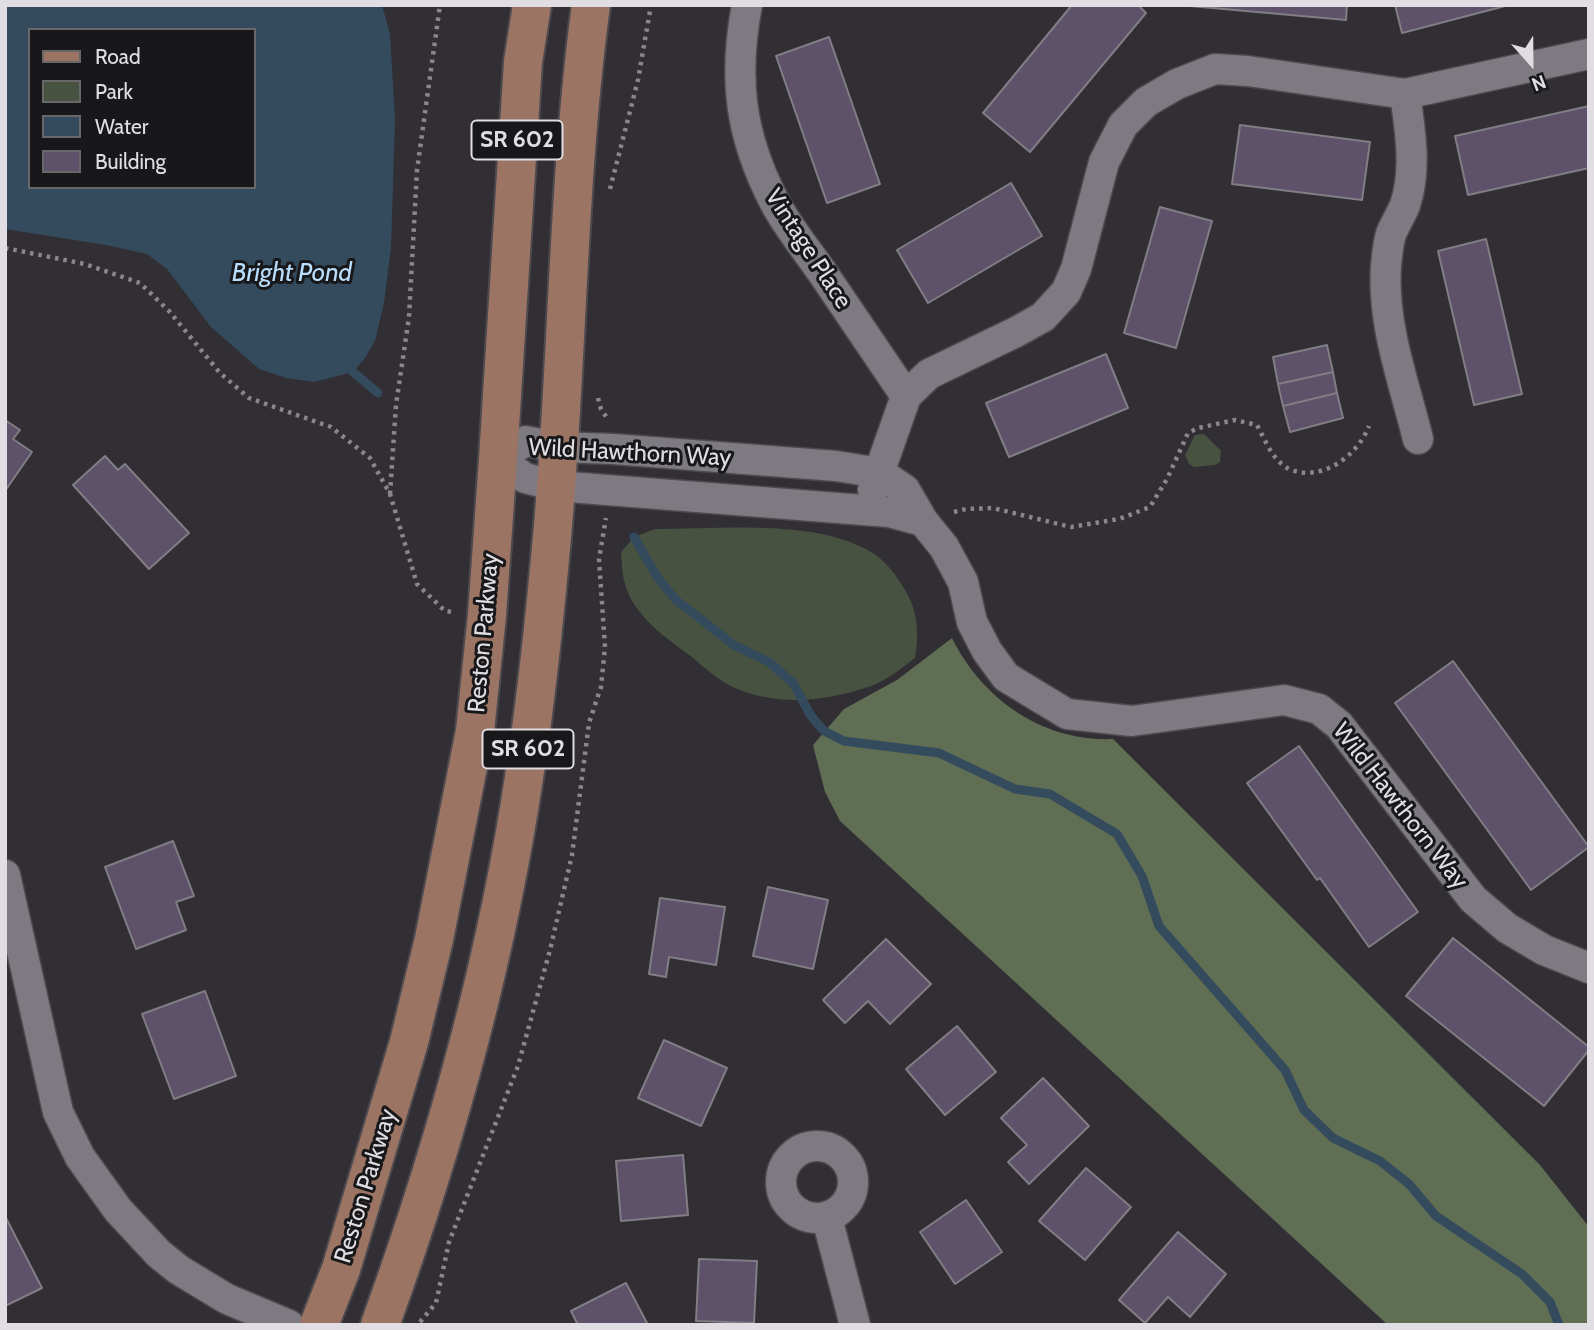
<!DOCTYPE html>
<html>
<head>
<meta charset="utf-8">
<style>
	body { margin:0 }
	#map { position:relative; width:1594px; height:1330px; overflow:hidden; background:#312e34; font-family:Cabin,sans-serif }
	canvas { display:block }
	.frame { position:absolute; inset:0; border:7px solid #e0dee2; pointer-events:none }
	.legend { position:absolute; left:28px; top:28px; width:228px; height:161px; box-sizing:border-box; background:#181719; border:2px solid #686769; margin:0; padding:9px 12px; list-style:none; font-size:21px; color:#e0dee2 }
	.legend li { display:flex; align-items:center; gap:14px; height:35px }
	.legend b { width:35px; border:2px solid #686769 }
	.north { position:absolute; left:1496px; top:28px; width:70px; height:70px; -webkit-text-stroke:5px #181719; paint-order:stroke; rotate:159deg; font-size:19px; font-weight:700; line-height:28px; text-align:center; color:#e0dee2 }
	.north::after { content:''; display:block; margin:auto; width:24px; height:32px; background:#e0dee2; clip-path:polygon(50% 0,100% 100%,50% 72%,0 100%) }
</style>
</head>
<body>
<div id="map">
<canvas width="1594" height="1330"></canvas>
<div class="frame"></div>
<ul class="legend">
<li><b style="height:9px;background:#9b7464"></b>Road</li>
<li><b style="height:19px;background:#485240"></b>Park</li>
<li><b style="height:19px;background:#344b5e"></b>Water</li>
<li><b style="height:19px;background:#5e516a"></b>Building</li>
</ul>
<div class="north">N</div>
</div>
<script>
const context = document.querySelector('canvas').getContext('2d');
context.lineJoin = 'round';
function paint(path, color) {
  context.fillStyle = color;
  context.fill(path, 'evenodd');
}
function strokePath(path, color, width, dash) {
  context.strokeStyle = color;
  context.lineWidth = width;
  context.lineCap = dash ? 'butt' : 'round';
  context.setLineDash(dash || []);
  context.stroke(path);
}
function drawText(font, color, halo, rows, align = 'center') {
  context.font = font + ' Cabin,sans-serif';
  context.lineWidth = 6;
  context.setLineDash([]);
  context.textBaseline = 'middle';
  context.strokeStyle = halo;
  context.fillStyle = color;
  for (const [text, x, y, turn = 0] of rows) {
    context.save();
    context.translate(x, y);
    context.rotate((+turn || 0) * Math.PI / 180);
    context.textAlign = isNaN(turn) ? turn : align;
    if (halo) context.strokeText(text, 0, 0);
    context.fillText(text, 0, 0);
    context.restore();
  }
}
const green = new Path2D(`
	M 1204,434 L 1221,451 L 1220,462 L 1215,465 L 1194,467 L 1189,464 L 1185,455 L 1195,435 Z
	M 655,529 C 719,529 809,519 866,549 C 880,556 892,569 900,582 C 917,606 920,629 915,658 C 902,668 887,680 871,686 C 828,701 778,707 735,688 C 718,681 702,665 688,654 C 664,637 633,614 625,584 C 622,574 622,563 621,552 L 634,537 Z`);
const forest = new Path2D(`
	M 952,638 C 982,699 1043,742 1113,739 L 1540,1165 L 1589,1227 L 1589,1325 L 1388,1325 L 840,821 L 825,792 L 813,745 L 844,709 L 897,680 Z`);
const water = new Path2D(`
	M 5,5 L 382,5 L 390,34 L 395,118 L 391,248 L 384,303 L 375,341 L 365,358 L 353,372 L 314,382 L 286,378 L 259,369 L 211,327 L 167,269 L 147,254 L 106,245 L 5,229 ZM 30,30 L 254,30 L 254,187 L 30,187 Z`);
const stream = new Path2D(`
	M 353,372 L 378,393
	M 634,537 L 657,577 L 676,600 L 734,645 L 769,662 L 793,683 L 811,716 L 824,731 L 844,741 L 939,753 L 1015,789 L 1050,794 L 1117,834 L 1142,876 L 1159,926 L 1285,1070 L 1304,1110 L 1333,1138 L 1380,1161 L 1409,1184 L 1436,1216 L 1522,1274 L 1550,1302 L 1559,1325`);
const building = new Path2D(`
	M 1072,5 L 1138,5 L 1146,13 L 1030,152 L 983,113 Z
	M 1179,5 L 1347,5 L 1346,20 Z
	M 1395,5 L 1509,5 L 1402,33 Z
	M 829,37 L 880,184 L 827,203 L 776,56 Z
	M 1589,106 L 1589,168 L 1468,195 L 1455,136 Z
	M 1240,125 L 1370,142 L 1362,200 L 1232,184 Z
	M 1011,183 L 1042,236 L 928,303 L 897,250 Z
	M 1160,207 L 1212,221 L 1176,348 L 1124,333 Z
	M 1486,239 L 1522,394 L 1474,405 L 1438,251 Z
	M 1327,345 L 1333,372 L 1278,384 L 1273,357 Z
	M 1106,354 L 1128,408 L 1009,457 L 986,403 Z
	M 1333,372 L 1337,393 L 1283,406 L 1278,384 Z
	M 1337,393 L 1343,418 L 1290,432 L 1283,406 Z
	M 5,420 L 20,430 L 13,439 L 32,452 L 5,491 Z
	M 105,456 L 118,470 L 125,464 L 189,533 L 149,569 L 73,485 Z
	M 1453,661 L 1589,847 L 1531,890 L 1395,703 Z
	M 1299,746 L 1418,912 L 1369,947 L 1320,878 L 1317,880 L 1247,783 Z
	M 173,841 L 194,896 L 176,902 L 186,930 L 136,949 L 105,867 Z
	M 768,887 L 828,900 L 813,969 L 753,956 Z
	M 660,898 L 725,907 L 716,965 L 669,957 L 666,977 L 649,974 Z
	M 1453,938 L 1589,1047 L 1589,1050 L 1544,1106 L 1406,996 Z
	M 886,939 L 931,984 L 890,1024 L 868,1001 L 845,1023 L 823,1000 Z
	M 205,991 L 236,1076 L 174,1099 L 142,1014 Z
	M 957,1026 L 996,1072 L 945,1115 L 906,1069 Z
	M 664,1040 L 727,1068 L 701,1126 L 638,1098 Z
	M 1043,1078 L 1089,1126 L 1029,1184 L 1008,1162 L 1027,1145 L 1001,1118 Z
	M 683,1155 L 688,1215 L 621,1221 L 616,1161 Z
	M 1086,1168 L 1131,1207 L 1085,1260 L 1039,1221 Z
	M 966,1200 L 1002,1252 L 955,1284 L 920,1232 Z
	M 5,1216 L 42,1288 L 5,1306 Z
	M 1178,1232 L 1226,1274 L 1190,1317 L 1168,1297 L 1145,1323 L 1119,1300 Z
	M 699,1259 L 757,1261 L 754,1323 L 696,1321 Z
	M 626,1283 L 648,1325 L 578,1325 L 571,1311 Z`);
const path = new Path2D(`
	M 610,189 L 638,80 L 651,5
	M 5,248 L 85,264 L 140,283 L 169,311 L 220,373 L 249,398 L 331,427 L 370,458 L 390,494 L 417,584 L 445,611 L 454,612
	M 598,398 L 601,409 L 607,418
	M 390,494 L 396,405 L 409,317 L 417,170 L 440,5
	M 954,512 L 966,509 L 993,508 L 1071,527 L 1119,519 L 1150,507 L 1167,479 L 1188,433 L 1198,428 L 1235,420 L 1257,425 C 1265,440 1273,461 1289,469 C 1322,483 1358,455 1369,426
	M 420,1322 L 436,1303 L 449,1242 L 518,1066 L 550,950 L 572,855 L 589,723 L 601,687 L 605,647 L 599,559 L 606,518`);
const street = new Path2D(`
	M 747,5 C 733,78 740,135 774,201 C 787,226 806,249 822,272 C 850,313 878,355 906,396
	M 1405,94 C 1410,130 1417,169 1405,205 C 1401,215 1395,224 1391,234 C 1388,243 1387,256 1386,266 C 1382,325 1404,382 1418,439
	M 873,490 L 906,396 L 929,374 L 1016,332 L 1043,317 L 1066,292 L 1076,269 L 1104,162 L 1123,125 L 1146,102 L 1177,84 L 1215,69 L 1248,71 L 1405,94 L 1589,54
	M 923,521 L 889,512 L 556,486 L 525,478 L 498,459 L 525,441 L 558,447 L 613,449 L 836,466 L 880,473 L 905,490 L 923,521 L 944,547 L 963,582 L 972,622 L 987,651 L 1006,677 L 1067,714 L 1132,721 L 1284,700 L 1319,709 L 1339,725 L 1473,899 L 1507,928 L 1544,950 L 1589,968
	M 5,875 L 58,1112 L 80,1157 L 118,1210 L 159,1254 L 179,1270 L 227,1299 L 289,1325
	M781 1182a36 36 0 1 1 72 0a36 36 0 1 1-72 0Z
	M 827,1218 L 855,1325`);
const primary = new Path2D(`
	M 319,1325 L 341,1269 L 409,1042 L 434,939 L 475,731 L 487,615 L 498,459 L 523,62 L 532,5
	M 380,1325 C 445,1146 497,960 525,771 C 537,693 545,615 552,537 C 568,360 567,181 591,5`);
const shields = [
	[517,140,91],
	[528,749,91]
];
const shieldNames = [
	["SR 602",517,140],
	["SR 602",528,749]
];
const streetNames = [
	["Vintage Place",808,249,57],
	["Wild Hawthorn Way",630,453,3],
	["Reston Parkway",484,633,-85],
	["Wild Hawthorn Way",1400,806,52],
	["Reston Parkway",366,1186,-73]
];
const waterNames = [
	["Bright Pond",292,273]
];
paint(green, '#485240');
paint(forest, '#606e54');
paint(water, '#344b5e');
strokePath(stream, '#344b5e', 9);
paint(building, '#5e516a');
strokePath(building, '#817d84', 2);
strokePath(street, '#4d4a4f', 33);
strokePath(primary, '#4d4a4f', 42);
strokePath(path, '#8a878c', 4.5, [3.5, 5]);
strokePath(street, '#7d7a81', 30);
strokePath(primary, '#9b7464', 38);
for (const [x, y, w] of shields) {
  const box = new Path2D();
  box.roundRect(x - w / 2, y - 19.5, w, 39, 5);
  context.fillStyle = '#181719';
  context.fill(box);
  strokePath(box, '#e0dee2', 2);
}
drawText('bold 23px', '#e0dee2', null, shieldNames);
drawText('24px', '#e0dee2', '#181719', streetNames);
drawText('italic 26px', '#b9defd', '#181719', waterNames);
</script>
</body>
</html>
